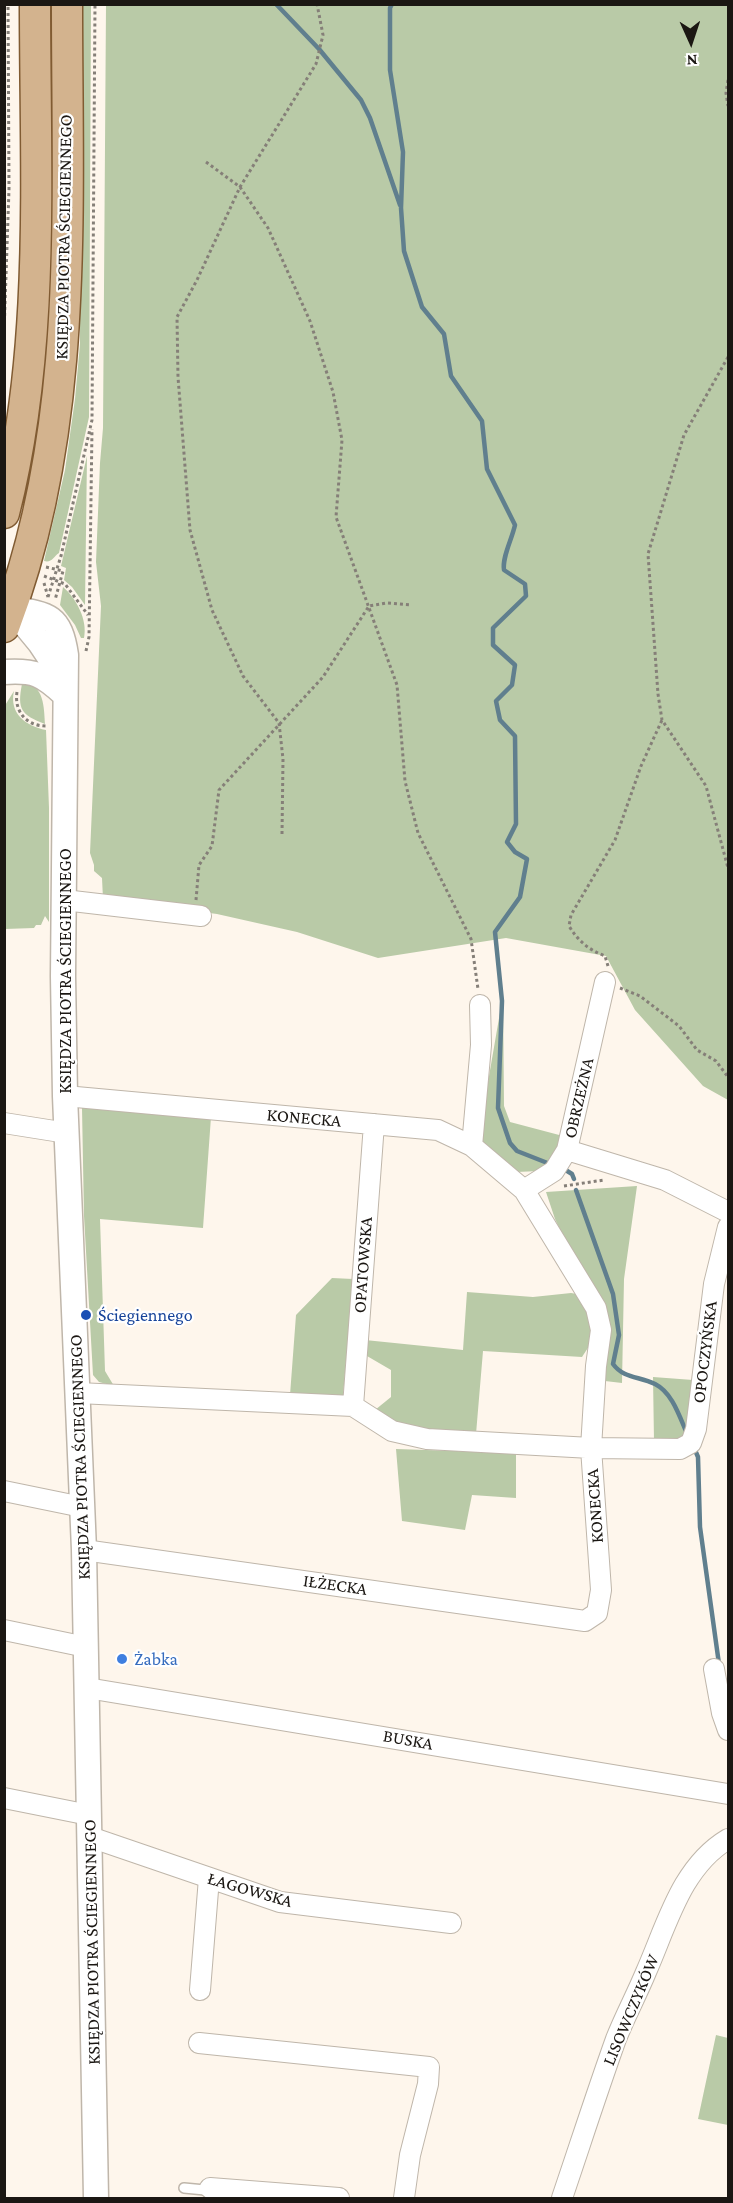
<!DOCTYPE html>
<html>
<head>
<meta charset="utf-8">
<style>
	body { margin:0 }
	#map { position:relative; width:733px; height:2203px; overflow:hidden; background:#fef6ec; font-family:"Crimson Pro",serif }
	canvas { display:block }
	.frame { position:absolute; inset:0; border:6px solid #1b1713; pointer-events:none }
	.north { position:absolute; left:661px; top:12px; width:60px; height:60px; -webkit-text-stroke:4px #fff; paint-order:stroke; rotate:177deg; font-size:16px; font-weight:700; line-height:24px; text-align:center; color:#1b1713 }
	.north::after { content:''; display:block; margin:auto; width:21px; height:27px; background:#1b1713; clip-path:polygon(50% 0,100% 100%,50% 72%,0 100%) }
</style>
</head>
<body>
<div id="map">
<canvas width="733" height="2203"></canvas>
<div class="frame"></div>
<div class="north">N</div>
</div>
<script>
const context = document.querySelector('canvas').getContext('2d');
context.lineJoin = 'round';
function paint(path, color) {
  context.fillStyle = color;
  context.fill(path, 'evenodd');
}
function strokePath(path, color, width, dash) {
  context.strokeStyle = color;
  context.lineWidth = width;
  context.lineCap = dash ? 'butt' : 'round';
  context.setLineDash(dash || []);
  context.stroke(path);
}
function drawText(font, color, halo, rows, align = 'center') {
  context.font = font + ' "Crimson Pro",serif';
  context.lineWidth = 4.5;
  context.setLineDash([]);
  context.textBaseline = 'middle';
  context.strokeStyle = halo;
  context.fillStyle = color;
  for (const [text, x, y, turn = 0] of rows) {
    context.save();
    context.translate(x, y);
    context.rotate((+turn || 0) * Math.PI / 180);
    context.textAlign = isNaN(turn) ? turn : align;
    if (halo) context.strokeText(text, 0, 0);
    context.fillText(text, 0, 0);
    context.restore();
  }
}
const green = new Path2D(`
	M 80,5 L 91,5 L 89,417 L 59,553 C 53,557 52,563 44,561 L 65,470 L 75,399 L 80,344 Z
	M 106,5 L 728,5 L 728,1100 L 703,1086 L 635,1010 L 606,956 L 506,938 L 378,958 L 297,932 L 217,914 L 103,899 L 102,878 L 94,871 L 94,865 L 90,853 L 101,606 L 96,562 L 100,463 L 103,428 Z
	M 87,456 L 85,605 L 72,587 L 64,580 L 66,568 L 61,566 Z
	M 63,587 C 76,598 88,620 84,638 L 81,638 L 75,625 L 60,605 Z
	M 22,684 C 44,682 44,707 45,724 C 21,715 17,709 22,684 Z
	M 14,691 C 9,713 25,726 46,730 L 49,808 L 49,922 L 45,916 L 41,925 L 36,925 L 34,928 L 5,929 L 4,707 Z
	M 503,995 L 504,1106 L 510,1122 L 563,1136 L 555,1163 L 540,1171 L 516,1172 L 478,1140 Z
	M 90,1105 L 211,1117 L 203,1228 L 100,1219 L 105,1371 L 114,1386 L 99,1382 L 93,1375 L 84,1216 L 82,1108 Z
	M 637,1186 L 624,1279 L 622,1383 L 605,1381 L 602,1317 L 555,1219 L 546,1192 Z
	M 332,1278 L 353,1279 L 343,1396 L 290,1395 L 296,1315 Z
	M 467,1292 L 533,1297 L 571,1293 L 583,1295 L 595,1337 L 582,1357 L 483,1351 L 476,1434 L 399,1427 L 375,1410 L 391,1397 L 391,1370 L 367,1356 L 365,1340 L 463,1350 Z
	M 653,1377 L 693,1380 L 692,1423 L 680,1441 L 654,1441 Z
	M 396,1449 L 516,1453 L 516,1498 L 472,1495 L 465,1530 L 402,1521 Z
	M 716,2035 L 728,2038 L 728,2125 L 698,2119 Z`);
const stream = new Path2D(`
	M 276,4 L 319,49 L 361,100 L 370,118 L 400,205
	M 392,4 L 390,8 L 390,70 L 403,152 L 401,208 L 404,251 L 422,307 L 444,334 L 451,376 L 482,421 L 487,469 L 515,525 C 512,539 502,557 504,570 L 525,584 L 526,596 L 493,628 L 493,645 L 515,665 L 512,685 L 496,701 L 500,720 L 515,736 L 516,824 L 507,842 L 515,852 L 527,859 L 520,897 L 495,932 L 502,1001 L 498,1108 L 510,1143 L 517,1151 L 550,1164
	M 564,1169 L 572,1174 L 574,1179
	M 576,1190 L 613,1294 L 619,1335 L 613,1364 C 624,1379 639,1376 655,1384 C 673,1393 680,1418 688,1436
	M 695,1450 L 698,1457 L 700,1527 L 719,1664`);
const path = new Path2D(`
	M 728,80 L 726,93 L 728,106
	M 206,162 L 240,187 L 268,228 L 310,321 L 333,392 L 342,440 L 336,517 L 397,685 L 405,781 L 418,833 L 471,939 L 478,989
	M 4,334 L 9,189 L 8,4
	M 728,357 L 684,435 L 648,554 L 658,694 L 662,720 L 706,786 L 728,868
	M 46,567 L 63,571 L 55,600
	M 44,576 L 65,584 L 88,615
	M 44,583 L 48,597
	M 48,597 L 61,556 L 92,420 L 95,4
	M 86,651 L 89,637 L 92,429
	M 17,692 C 14,711 26,726 46,726
	M 282,834 L 283,759 L 279,723 L 243,676 L 212,610 L 190,530 L 178,377 L 177,317 L 197,280 L 240,187 L 316,64 L 323,35 L 317,4
	M 196,900 L 199,865 L 212,846 L 219,790 L 323,677 L 369,606 L 387,603 L 411,605
	M 608,966 L 605,956 C 589,950 578,941 569,926 L 571,915 L 615,840 L 641,766 L 662,720
	M 620,988 L 640,996 L 679,1026 L 697,1050 L 716,1061 L 728,1077
	M 564,1186 L 604,1180`);
const service = new Path2D(`
	M 184,2188 L 205,2190 L 210,2188`);
const minor = new Path2D(`
	M 64,900 L 201,916
	M 605,982 L 567,1150 L 665,1180 L 728,1212
	M 65,1096 L 438,1130 L 472,1146 L 524,1190 L 596,1308 L 601,1330 L 596,1366 L 591,1448 L 601,1590 L 597,1613 L 585,1621 L 84,1550
	M 4,1123 L 67,1133
	M 472,1146 L 481,1045 L 480,1005
	M 524,1190 L 554,1171 L 567,1150
	M 78,1393 L 353,1406 L 392,1431 L 427,1439 L 591,1448 L 680,1449 L 691,1443 L 696,1429 L 714,1284 L 728,1227
	M 353,1406 L 374,1124
	M 4,1491 L 82,1507
	M 4,1630 L 86,1647
	M 714,1669 L 722,1713 L 728,1730
	M 87,1688 L 728,1794
	M 4,1798 L 89,1815
	M 90,1837 L 280,1902 L 451,1923
	M 200,1990 L 209,1878
	M 199,2043 L 429,2067 L 428,2084 L 410,2155 L 404,2198
	M 210,2188 L 339,2198
	M 562,2198 C 580,2145 597,2092 616,2039 C 625,2016 637,1994 646,1972 C 667,1925 681,1867 728,1839`);
const tertiary = new Path2D(`
	M 12,609 C 48,614 60,615 66,655 L 63,976 L 65,1096 L 84,1550 L 96,2198
	M 12,609 L 40,643 L 64,679
	M 4,672 C 35,670 42,674 64,694`);
const primary = new Path2D(`
	M 4,513 C 46,348 35,173 35,4
	M 4,627 C 80,429 67,213 67,4`);
const markers = [
	[86,1315,6,"#1a4fb4"],
	[122,1659,6,"#3f7fe0"]
];
const streetNames = [
	["KSIĘDZA PIOTRA ŚCIEGIENNEGO",64,237,-89],
	["KSIĘDZA PIOTRA ŚCIEGIENNEGO",65,971,-90],
	["OBRZEŻNA",579,1098,-77],
	["KONECKA",304,1118,5],
	["OPATOWSKA",363,1265,-86],
	["OPOCZYŃSKA",705,1352,-83],
	["KSIĘDZA PIOTRA ŚCIEGIENNEGO",80,1457,-92],
	["KONECKA",595,1506,-94],
	["IŁŻECKA",335,1585,8],
	["BUSKA",408,1740,10],
	["ŁAGOWSKA",250,1890,16],
	["KSIĘDZA PIOTRA ŚCIEGIENNEGO",92,1942,-91],
	["LISOWCZYKÓW",631,2010,-67]
];
const transitNames = [
	["Ściegiennego",98,1315]
];
const shopNames = [
	["Żabka",134,1659]
];
paint(green, '#b9caa7');
strokePath(stream, '#607f8e', 4.5);
strokePath(service, '#bfb6aa', 12);
strokePath(minor, '#bfb6aa', 22);
strokePath(tertiary, '#bfb6aa', 27);
strokePath(primary, '#805b32', 33);
strokePath(path, '#857f78', 3, [3, 3]);
strokePath(service, '#fff', 9);
strokePath(minor, '#fff', 20);
strokePath(tertiary, '#fff', 24);
strokePath(primary, '#d3b38e', 30);
for (const [x, y, r, color] of markers) {
  const dot = new Path2D();
  dot.arc(x, y, r, 0, 2 * Math.PI);
  context.fillStyle = color;
  context.fill(dot);
  strokePath(dot, '#fff', 2);
}
drawText('18px', '#1b1713', '#fff', streetNames);
drawText('18px', '#164399', '#fff', transitNames, 'left');
drawText('18px', '#366cbe', '#fff', shopNames, 'left');
</script>
</body>
</html>
